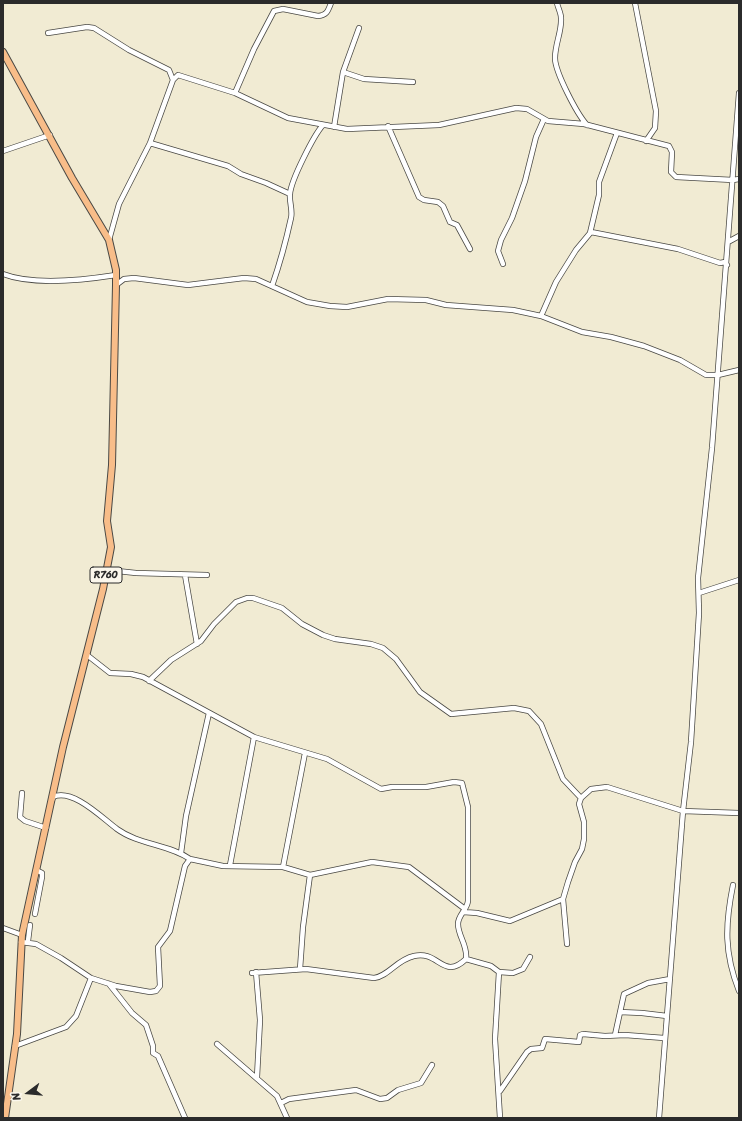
<!DOCTYPE html>
<html>
<head>
<meta charset="utf-8">
<style>
	body { margin:0 }
	#map { position:relative; width:742px; height:1121px; overflow:hidden; background:#f1ebd3; font-family:Sriracha,sans-serif }
	canvas { display:block }
	.frame { position:absolute; inset:0; border:4px solid #2b2b2b; pointer-events:none }
	.north { position:absolute; left:8px; top:1073px; width:40px; height:40px; -webkit-text-stroke:3px #fbf7ec; paint-order:stroke; rotate:254deg; font-size:11px; font-weight:700; line-height:16px; text-align:center; color:#2b2b2b }
	.north::after { content:''; display:block; margin:auto; width:14px; height:18px; background:#2b2b2b; clip-path:polygon(50% 0,100% 100%,50% 72%,0 100%) }
</style>
</head>
<body>
<div id="map">
<canvas width="742" height="1121"></canvas>
<div class="frame"></div>
<div class="north">N</div>
</div>
<script>
const context = document.querySelector('canvas').getContext('2d');
context.lineJoin = 'round';
function strokePath(path, color, width, dash) {
  context.strokeStyle = color;
  context.lineWidth = width;
  context.lineCap = dash ? 'butt' : 'round';
  context.setLineDash(dash || []);
  context.stroke(path);
}
function drawText(font, color, halo, rows, align = 'center') {
  context.font = font + ' Sriracha,sans-serif';
  context.lineWidth = 4;
  context.setLineDash([]);
  context.textBaseline = 'middle';
  context.strokeStyle = halo;
  context.fillStyle = color;
  for (const [text, x, y, turn = 0] of rows) {
    context.save();
    context.translate(x, y);
    context.rotate((+turn || 0) * Math.PI / 180);
    context.textAlign = isNaN(turn) ? turn : align;
    if (halo) context.strokeText(text, 0, 0);
    context.fillText(text, 0, 0);
    context.restore();
  }
}
const minor = new Path2D(`
	M 557,3 C 558,8 561,13 561,18 C 562,31 555,44 555,58 C 555,72 577,114 587,125
	M 635,3 L 656,111 L 655,128 L 646,141
	M 48,33 L 87,27 L 94,28 L 129,50 L 169,70 L 173,80
	M 343,72 L 364,79 L 413,82
	M 235,93 L 254,49 L 274,11 L 283,9 L 318,16 C 327,15 328,11 331,3
	M 388,126 L 419,197 L 424,200 L 438,202 L 443,206 L 450,222 L 457,225 L 470,249
	M 334,127 L 343,72 L 359,28
	M 150,143 L 228,166 L 241,174 L 266,183 L 290,194
	M 3,151 L 50,135
	M 590,233 L 599,195 L 599,182 L 617,133
	M 109,240 L 119,204 L 150,143 L 173,80 L 178,75 L 235,93 L 288,118 L 347,129 L 439,125 L 516,108 L 527,109 L 548,121 L 584,124 L 669,146 L 672,152 L 671,172 L 676,177 L 733,180 L 739,179
	M 728,242 L 739,236
	M 503,264 L 498,251 L 501,240 L 512,218 L 525,181 L 536,137 L 544,119
	M 3,274 C 34,286 84,280 116,275
	M 116,285 L 124,279 L 134,278 L 188,285 L 244,278 L 256,279 L 307,302 L 330,306 L 347,307 L 388,299 L 426,300 L 446,305 L 513,310 L 541,316 L 582,332 L 611,337 L 644,346 L 680,360 L 706,375 L 718,375 L 739,370
	M 272,286 C 280,263 286,241 291,218 C 293,211 289,201 290,194 C 291,180 314,135 323,125
	M 541,316 L 556,282 L 576,250 L 591,232 L 678,249 L 720,263 L 725,262 L 727,265
	M 108,570 L 136,573 L 207,575
	M 185,575 L 197,644
	M 699,593 L 739,580
	M 87,655 L 110,673 L 131,674 L 143,677 L 254,737 L 327,759 L 381,789 L 392,787 L 426,787 L 454,782 L 462,783 L 468,807 L 468,901 C 467,910 458,915 458,924 C 458,936 468,946 466,959
	M 149,681 L 171,660 L 201,641 L 214,624 L 236,602 L 247,598 L 253,598 L 282,608 L 302,624 L 323,635 L 335,639 L 371,644 L 383,648 L 396,659 L 420,692 L 451,714 L 514,708 L 529,711 L 541,724 L 563,779 L 581,798
	M 22,793 L 20,817 L 25,821 L 46,828
	M 52,800 L 53,797 C 73,788 102,818 117,829 C 139,845 168,844 190,859
	M 181,853 L 186,816 L 209,713
	M 230,865 L 254,737
	M 283,867 L 305,753
	M 733,885 C 725,925 724,953 739,991
	M 463,912 L 477,913 L 510,921 L 563,899
	M 35,914 L 42,877 L 42,873 L 36,870
	M 3,928 L 22,935
	M 28,941 L 30,925
	M 21,942 L 36,944 L 61,958 L 91,978 L 116,986 L 150,992 L 156,991 L 160,986 L 158,947 L 170,931 L 185,866 L 190,859 L 223,866 L 283,867 L 310,875 L 372,862 L 409,867 L 465,909
	M 567,944 L 563,899 L 568,882 L 575,862 L 582,849 L 584,839 L 584,822 L 579,804 L 581,798 L 591,789 L 607,787 L 683,811 L 739,813
	M 300,969 L 303,927 L 310,875
	M 256,972 L 260,1020 L 257,1077
	M 499,972 L 495,1039 L 500,1118
	M 252,973 L 306,969 L 374,978 C 389,976 396,960 414,956 C 439,950 443,981 466,959 L 491,966 L 499,972 L 513,973 L 523,969 L 530,957
	M 109,984 L 132,1013 L 146,1025 L 153,1046 L 153,1053 L 158,1056 L 185,1118
	M 620,1012 L 642,1013 L 667,1016
	M 615,1035 L 624,994 L 648,983 L 670,979
	M 217,1044 L 277,1096 L 287,1118
	M 15,1046 L 66,1027 L 76,1016 L 91,978
	M 500,1091 L 527,1052 L 531,1049 L 542,1048 L 545,1039 L 579,1042 L 580,1035 L 583,1034 L 605,1036 L 625,1035 L 664,1038
	M 281,1103 L 289,1099 L 356,1090 L 380,1099 L 387,1098 L 398,1090 L 421,1083 L 432,1065
	M 659,1118 L 683,811 L 691,742 L 699,613 L 698,578 L 712,448 L 739,93`);
const major = new Path2D(`
	M 3,52 L 72,178 L 109,240 L 116,270 L 116,285 L 112,465 L 107,521 L 111,547 L 103,589 L 63,747 L 22,935 L 17,1034 L 5,1118`);
const shields = [
	[106,575,32]
];
const shieldNames = [
	["R760",106,575]
];
strokePath(minor, '#494844', 6);
strokePath(major, '#494844', 8);
strokePath(minor, '#fff', 4.5);
strokePath(major, '#f8bd89', 6);
for (const [x, y, w] of shields) {
  const box = new Path2D();
  box.roundRect(x - w / 2, y - 8, w, 16, 3);
  context.fillStyle = '#fbf7ec';
  context.fill(box);
  strokePath(box, '#2b2b2b', 1);
}
drawText('bold 10px', '#2b2b2b', null, shieldNames);
</script>
</body>
</html>
